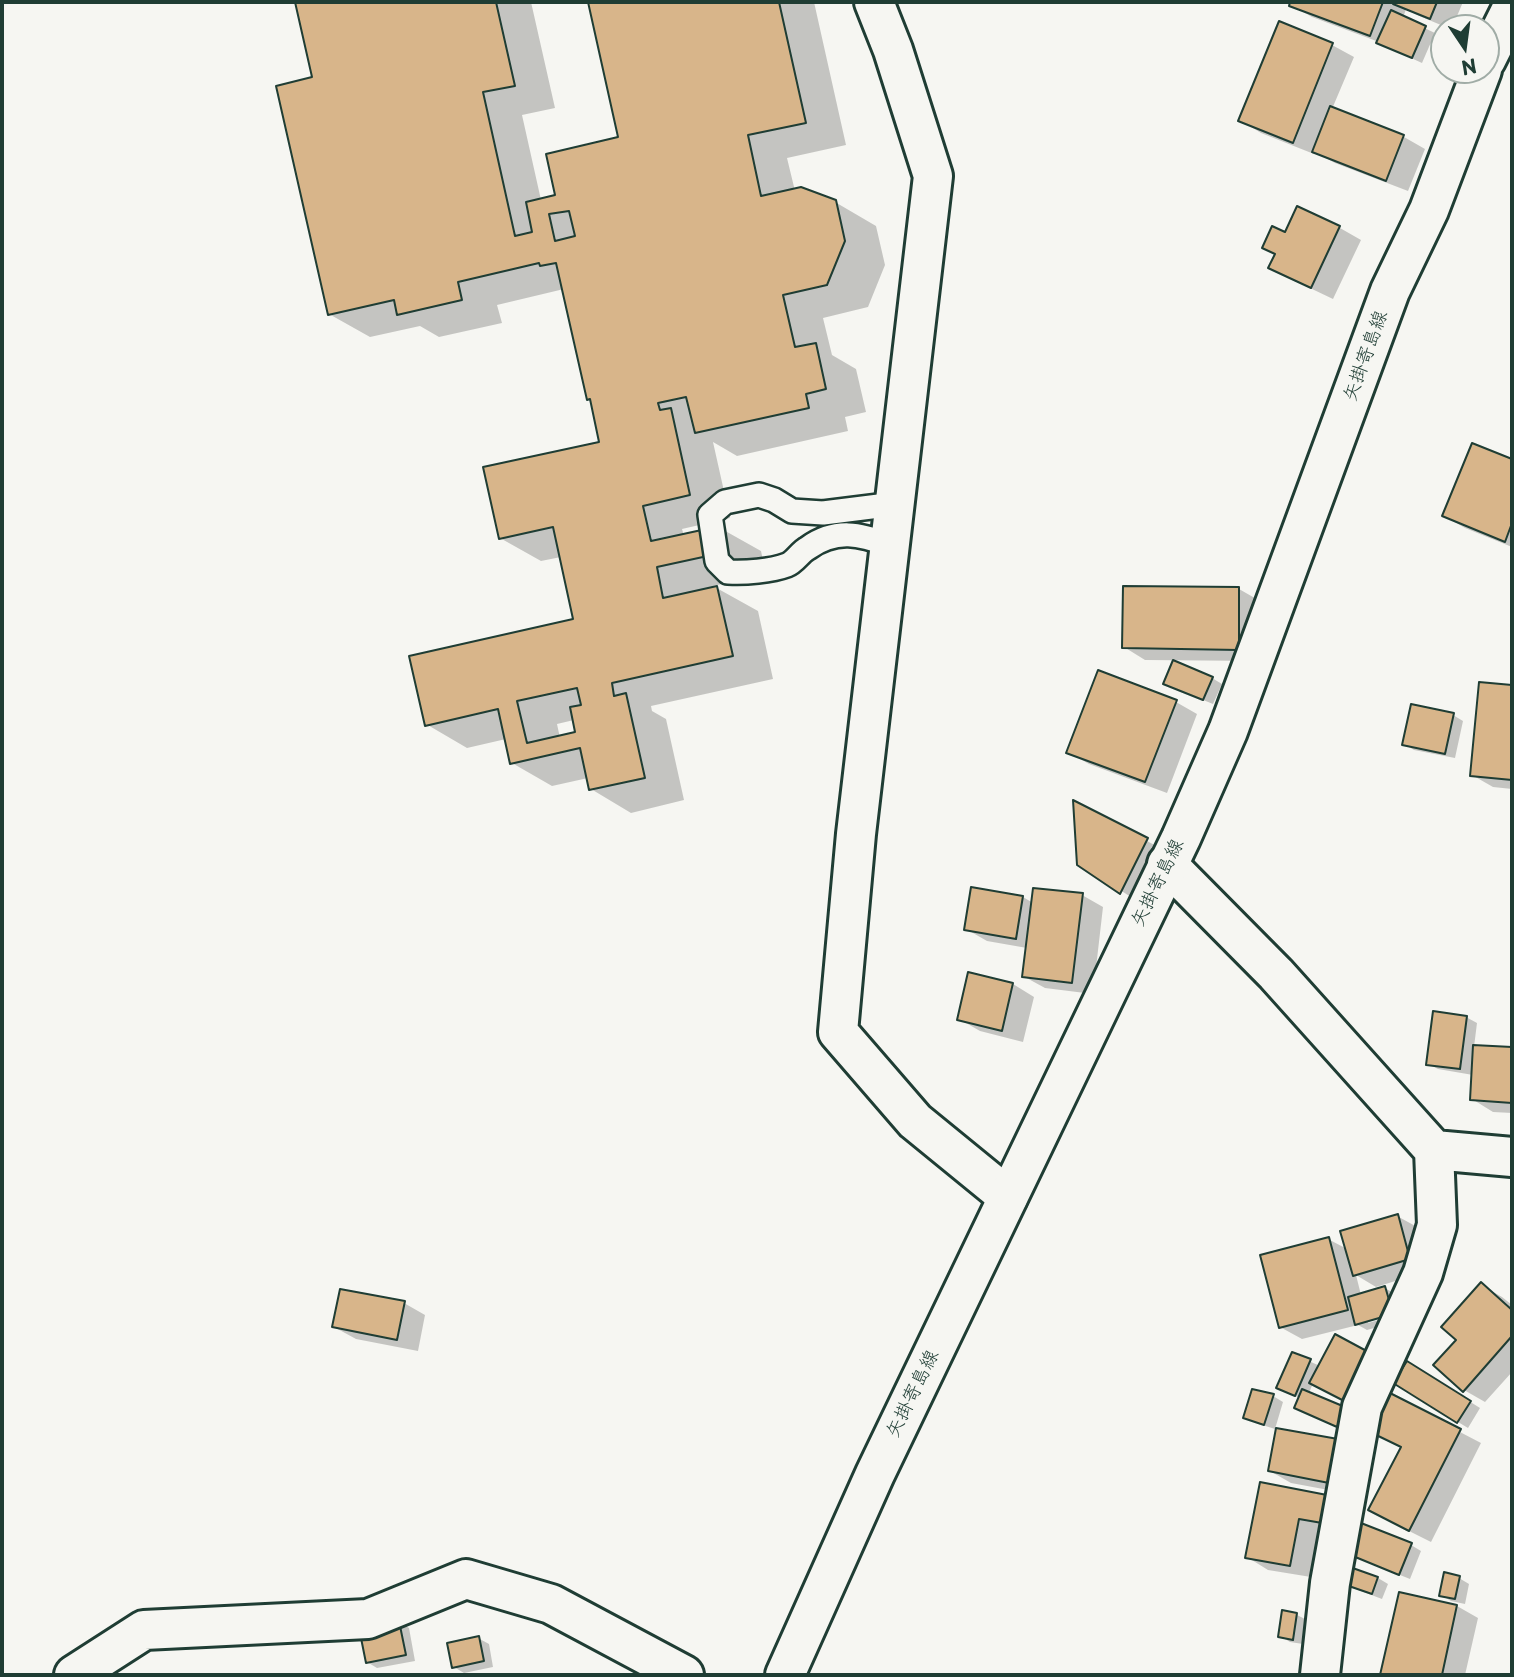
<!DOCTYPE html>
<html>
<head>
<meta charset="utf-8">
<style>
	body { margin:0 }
	#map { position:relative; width:1514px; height:1677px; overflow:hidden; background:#f6f6f2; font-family:"Playpen Sans",sans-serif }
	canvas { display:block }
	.frame { position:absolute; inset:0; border:4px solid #1f3d34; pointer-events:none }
	.north { position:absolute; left:1430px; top:14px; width:70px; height:70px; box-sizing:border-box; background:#f6f6f2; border:2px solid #a0aca6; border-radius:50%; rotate:167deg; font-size:19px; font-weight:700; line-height:28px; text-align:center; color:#1f3d34 }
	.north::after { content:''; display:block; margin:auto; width:24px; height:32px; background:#1f3d34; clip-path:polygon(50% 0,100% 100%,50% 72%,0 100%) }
</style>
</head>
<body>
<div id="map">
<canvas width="1514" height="1677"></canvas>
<div class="frame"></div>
<div class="north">N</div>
</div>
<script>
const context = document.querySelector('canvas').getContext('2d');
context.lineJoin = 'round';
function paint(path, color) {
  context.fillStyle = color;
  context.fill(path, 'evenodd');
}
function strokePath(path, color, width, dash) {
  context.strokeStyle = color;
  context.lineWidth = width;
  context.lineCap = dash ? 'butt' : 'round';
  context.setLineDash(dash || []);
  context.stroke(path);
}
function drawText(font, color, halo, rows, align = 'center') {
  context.font = font + ' "Playpen Sans","Klee One",sans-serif';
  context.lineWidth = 5;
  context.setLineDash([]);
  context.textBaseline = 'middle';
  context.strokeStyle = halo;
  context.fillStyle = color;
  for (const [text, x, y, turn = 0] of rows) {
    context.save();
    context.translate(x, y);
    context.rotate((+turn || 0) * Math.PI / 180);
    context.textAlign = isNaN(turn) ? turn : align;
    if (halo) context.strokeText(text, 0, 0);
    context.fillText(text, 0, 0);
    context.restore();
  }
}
const shadow = new Path2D(`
	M 297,2 L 531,2 L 555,108 L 522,115 L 541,200 L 557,196 L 620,139 L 590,2 L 814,2 L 846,145 L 787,158 L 795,191 L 835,202 L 876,226 L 885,265 L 868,307 L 823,318 L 832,355 L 856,369 L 866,412 L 845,417 L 848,431 L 737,456 L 713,442 L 730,518 L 682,529 L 684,536 L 720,528 L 761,551 L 766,574 L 713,586 L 758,611 L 773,679 L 651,706 L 652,711 L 666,719 L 684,800 L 631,813 L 591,789 L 588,778 L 552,786 L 512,763 L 506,739 L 467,748 L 426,724 L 576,620 L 561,557 L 541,561 L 500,538 L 601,443 L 592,400 L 589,399 L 564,289 L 497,305 L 502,323 L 439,337 L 420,326 L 370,337 L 329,314 L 314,79 ZM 574,720 L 577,734 L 560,738 L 557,724 Z
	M 1292,2 L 1463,2 L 1452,28 L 1448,28 L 1417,15 L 1406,9 L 1403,18 L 1435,33 L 1422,63 L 1389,48 L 1379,42 L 1312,17 L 1291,5 Z
	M 1280,23 L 1332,45 L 1354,57 L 1332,109 L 1404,137 L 1425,149 L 1408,191 L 1335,163 L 1315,152 L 1314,154 L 1261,133 L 1240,120 Z
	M 1298,208 L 1340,228 L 1361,240 L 1333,299 L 1291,279 L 1270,267 Z
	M 1473,445 L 1512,461 L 1512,547 L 1465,528 L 1444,516 Z
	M 1239,589 L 1260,601 L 1259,661 L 1145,660 L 1124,647 Z
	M 1212,678 L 1222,684 L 1213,704 L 1176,689 Z
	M 1481,684 L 1512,687 L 1512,789 L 1493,787 L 1472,775 Z
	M 1176,702 L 1197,714 L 1167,793 L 1089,764 L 1068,752 Z
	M 1453,715 L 1463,721 L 1455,758 L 1414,750 L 1404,744 Z
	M 1074,803 L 1168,852 L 1142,904 L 1079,864 Z
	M 973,889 L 1023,897 L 1033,903 L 1082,895 L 1103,907 L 1093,994 L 1045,988 L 1023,976 L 1027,948 L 987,941 L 966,929 Z
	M 969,974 L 1013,984 L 1034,997 L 1023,1042 L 980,1031 L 959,1019 Z
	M 1466,1017 L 1477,1023 L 1474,1047 L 1512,1049 L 1512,1113 L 1493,1112 L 1472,1099 L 1473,1075 L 1438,1069 L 1428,1064 Z
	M 1397,1216 L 1419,1228 L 1431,1270 L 1376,1287 L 1356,1275 L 1361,1295 L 1385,1288 L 1395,1294 L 1399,1310 L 1368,1319 L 1368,1323 L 1400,1314 L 1402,1320 L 1367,1330 L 1358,1325 L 1302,1339 L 1280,1327 L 1328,1239 L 1347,1249 Z
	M 1481,1285 L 1502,1297 L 1512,1305 L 1512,1372 L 1485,1402 L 1464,1390 L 1458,1340 Z
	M 404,1303 L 425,1315 L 418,1351 L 356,1339 L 334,1327 Z
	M 1293,1354 L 1320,1366 L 1309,1393 L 1345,1409 L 1347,1431 L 1306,1413 L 1300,1398 L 1288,1393 Z
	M 1418,1369 L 1480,1408 L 1468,1428 L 1458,1422 Z
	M 1273,1396 L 1283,1402 L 1275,1429 L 1256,1423 L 1245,1417 Z
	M 1391,1396 L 1481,1443 L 1431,1542 L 1391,1522 L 1402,1448 Z
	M 1358,1453 L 1350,1494 L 1291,1483 L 1270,1471 Z
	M 1261,1484 L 1343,1534 L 1320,1530 L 1311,1577 L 1268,1570 L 1247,1557 Z
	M 1411,1545 L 1421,1551 L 1410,1579 L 1360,1559 L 1350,1553 Z
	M 1378,1578 L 1388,1584 L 1382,1599 L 1353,1588 L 1343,1582 Z
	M 1459,1578 L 1469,1584 L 1465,1604 L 1451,1601 L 1441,1595 Z
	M 1400,1594 L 1457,1606 L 1478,1618 L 1465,1675 L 1382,1675 Z
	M 1297,1615 L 1307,1620 L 1303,1644 L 1290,1642 L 1280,1636 Z
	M 399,1622 L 409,1628 L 415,1661 L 377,1668 L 367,1662 Z
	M 478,1638 L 489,1644 L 493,1667 L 464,1673 L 454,1667 Z`);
const building = new Path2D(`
	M 295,2 L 496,2 L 515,86 L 483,92 L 515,236 L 532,232 L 526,202 L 555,195 L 546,154 L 618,137 L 588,2 L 779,2 L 806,123 L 748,135 L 761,196 L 801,187 L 836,200 L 845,241 L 827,285 L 783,295 L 795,347 L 816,343 L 826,389 L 806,394 L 809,408 L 695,433 L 686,397 L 658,403 L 660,410 L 671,408 L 690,495 L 643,506 L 651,541 L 720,526 L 726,552 L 657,567 L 663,598 L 717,586 L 733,656 L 612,683 L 614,696 L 626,693 L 645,778 L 589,790 L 580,748 L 510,764 L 498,709 L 425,726 L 409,656 L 573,619 L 553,527 L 499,539 L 483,467 L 599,442 L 590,399 L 587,400 L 556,263 L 540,266 L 539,263 L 458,282 L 462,300 L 397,315 L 394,300 L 328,315 L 276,86 L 312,77 ZM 569,211 L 575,236 L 555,241 L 549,214 ZM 577,688 L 581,705 L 570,707 L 575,732 L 527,743 L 517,701 Z
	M 1290,2 L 1383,2 L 1370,36 L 1289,6 Z
	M 1394,2 L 1437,2 L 1430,19 L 1393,4 Z
	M 1391,10 L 1426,26 L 1412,58 L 1376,43 Z
	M 1279,21 L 1333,43 L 1293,143 L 1238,121 Z
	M 1330,106 L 1404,135 L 1386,181 L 1312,152 Z
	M 1297,206 L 1340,226 L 1311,288 L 1268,268 L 1275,254 L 1262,248 L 1272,226 L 1285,232 Z
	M 1472,443 L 1512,459 L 1512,523 L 1505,542 L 1442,516 Z
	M 1123,586 L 1239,587 L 1239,650 L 1122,648 Z
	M 1173,660 L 1213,677 L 1203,700 L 1163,684 Z
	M 1098,670 L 1177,700 L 1145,782 L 1066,753 Z
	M 1479,682 L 1512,685 L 1512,780 L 1470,776 Z
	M 1411,704 L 1454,713 L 1445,754 L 1402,745 Z
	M 1073,800 L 1148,838 L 1120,894 L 1077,865 Z
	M 971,887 L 1023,896 L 1016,939 L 964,930 Z
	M 1033,888 L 1083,893 L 1072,983 L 1022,977 Z
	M 968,972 L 1013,983 L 1002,1031 L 957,1020 Z
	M 1433,1011 L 1467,1016 L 1460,1069 L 1426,1065 Z
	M 1473,1045 L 1512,1047 L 1512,1103 L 1470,1100 Z
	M 1398,1214 L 1410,1259 L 1353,1276 L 1340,1231 Z
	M 1329,1237 L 1348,1310 L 1279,1328 L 1260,1255 Z
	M 1481,1282 L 1512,1310 L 1512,1336 L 1463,1392 L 1433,1365 L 1456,1340 L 1441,1327 Z
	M 1385,1286 L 1393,1314 L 1355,1325 L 1348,1297 Z
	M 340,1289 L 405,1301 L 397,1340 L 332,1327 Z
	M 1335,1334 L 1374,1355 L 1348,1403 L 1309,1383 Z
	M 1292,1352 L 1311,1359 L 1295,1396 L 1276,1388 Z
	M 1407,1361 L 1471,1401 L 1457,1423 L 1393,1383 Z
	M 1252,1389 L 1274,1394 L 1264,1425 L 1243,1418 Z
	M 1302,1389 L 1345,1407 L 1337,1427 L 1294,1408 Z
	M 1390,1393 L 1461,1429 L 1409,1531 L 1368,1510 L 1401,1447 L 1370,1432 Z
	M 1276,1428 L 1338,1439 L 1329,1483 L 1268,1471 Z
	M 1260,1482 L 1327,1495 L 1322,1523 L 1299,1519 L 1290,1566 L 1245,1558 Z
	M 1361,1523 L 1412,1543 L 1399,1575 L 1348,1554 Z
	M 1347,1566 L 1378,1577 L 1372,1594 L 1340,1583 Z
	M 1444,1572 L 1460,1576 L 1455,1599 L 1439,1596 Z
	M 1399,1592 L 1457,1605 L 1442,1675 L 1380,1675 Z
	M 1282,1610 L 1297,1613 L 1293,1640 L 1278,1637 Z
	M 399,1621 L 406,1655 L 366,1663 L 359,1628 Z
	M 479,1636 L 484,1661 L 452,1668 L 447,1643 Z`);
const service = new Path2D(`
	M 890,545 C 860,534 836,528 808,548 C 800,552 795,562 787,565 C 771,571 745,573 728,572 L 717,561 L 710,515 L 725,502 L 759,495 L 774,500 L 792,511 L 823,513 L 895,504`);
const minor = new Path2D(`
	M 874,2 L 893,50 L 933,176 L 856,834 L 838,1032 L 915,1121 L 1008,1197
	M 1167,864 L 1276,974 L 1434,1150 L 1512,1157
	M 74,1675 L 144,1630 L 368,1619 L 466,1579 L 551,1604 L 684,1675
	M 1320,1675 L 1330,1583 L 1362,1407 L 1423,1273 L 1437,1225 L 1434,1150`);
const primary = new Path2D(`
	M 1486,60 L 1512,8
	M 785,1675 L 875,1474 L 1181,838 L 1228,731 L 1390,291 L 1429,210 L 1482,70`);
const streetNames = [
	["矢掛寄島線",1366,356,-70],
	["矢掛寄島線",1158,883,-64],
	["矢掛寄島線",913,1394,-64]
];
paint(shadow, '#0003');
paint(building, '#d8b58a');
strokePath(building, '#1f3d34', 2);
strokePath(service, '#1f3d34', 28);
strokePath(minor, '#1f3d34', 44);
strokePath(primary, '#1f3d34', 44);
strokePath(service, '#f6f6f2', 23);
strokePath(minor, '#f6f6f2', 38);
strokePath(primary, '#f6f6f2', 38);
drawText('19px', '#1f3d34', '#f6f6f2', streetNames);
</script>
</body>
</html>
